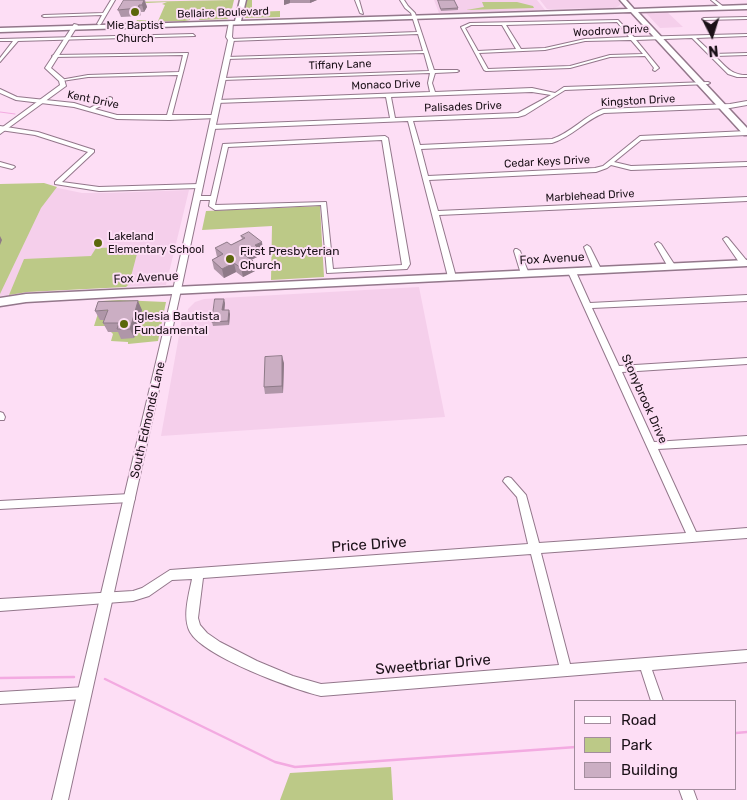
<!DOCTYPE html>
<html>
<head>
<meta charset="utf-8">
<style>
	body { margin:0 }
	#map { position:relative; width:747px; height:800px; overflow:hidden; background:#fddef5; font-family:Rubik,sans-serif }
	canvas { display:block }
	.legend { position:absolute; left:574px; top:700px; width:162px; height:90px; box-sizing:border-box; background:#fddef5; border:1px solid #a38c9d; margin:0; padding:6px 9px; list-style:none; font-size:15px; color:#1b1118 }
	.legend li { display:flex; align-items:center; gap:10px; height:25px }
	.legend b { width:25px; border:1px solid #a38c9d }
	.north { position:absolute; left:687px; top:10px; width:50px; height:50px; -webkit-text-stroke:4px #fddef5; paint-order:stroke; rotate:175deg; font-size:14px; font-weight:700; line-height:20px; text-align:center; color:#1b1118 }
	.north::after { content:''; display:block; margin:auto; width:18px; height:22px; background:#1b1118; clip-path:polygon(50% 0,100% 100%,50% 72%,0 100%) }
</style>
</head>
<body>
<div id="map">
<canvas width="747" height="800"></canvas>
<ul class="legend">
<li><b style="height:6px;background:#fff"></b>Road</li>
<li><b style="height:14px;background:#bcc987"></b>Park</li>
<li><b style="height:14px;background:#cbaec3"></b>Building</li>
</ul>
<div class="north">N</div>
</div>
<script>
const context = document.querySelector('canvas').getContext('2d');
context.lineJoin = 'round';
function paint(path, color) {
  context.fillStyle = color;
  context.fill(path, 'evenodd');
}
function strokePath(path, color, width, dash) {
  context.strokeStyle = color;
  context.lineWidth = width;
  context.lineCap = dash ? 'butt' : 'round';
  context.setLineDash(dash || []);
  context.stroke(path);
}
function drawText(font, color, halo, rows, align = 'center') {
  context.font = font + ' Rubik,sans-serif';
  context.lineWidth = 4;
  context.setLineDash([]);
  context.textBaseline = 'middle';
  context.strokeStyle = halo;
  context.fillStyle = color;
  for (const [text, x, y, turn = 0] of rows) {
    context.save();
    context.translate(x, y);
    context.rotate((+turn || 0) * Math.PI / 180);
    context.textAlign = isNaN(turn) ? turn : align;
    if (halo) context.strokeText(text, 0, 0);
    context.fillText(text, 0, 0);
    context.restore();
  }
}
const built = new Path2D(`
	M 434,0 L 537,0 L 545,10 L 439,13 Z
	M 540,0 L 618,0 L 621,3 L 619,6 L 614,8 L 547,9 Z
	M 666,11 L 683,27 L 660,28 L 646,13 Z
	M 53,187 L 82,193 L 111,193 L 189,190 L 166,285 L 57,289 L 0,296 L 0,284 L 39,202 Z
	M 419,287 L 445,417 L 161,436 L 182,319 L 187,319 L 188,309 L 195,302 L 204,299 Z`);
const green = new Path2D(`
	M 234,0 L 230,17 L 227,19 L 199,20 L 202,12 L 196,9 L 191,14 L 190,20 L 185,21 L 136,22 L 137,20 L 158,21 L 165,5 L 162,4 L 167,2 L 127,4 L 127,2 Z
	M 247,0 L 252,0 L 252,12 L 280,11 L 280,17 L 245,18 L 243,14 Z
	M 482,2 L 517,2 L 533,6 L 534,8 L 466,10 L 484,7 Z
	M 44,183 L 57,187 L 41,208 L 0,294 L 0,184 Z
	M 320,206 L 324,277 L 271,280 L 272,226 L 202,230 L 206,211 Z
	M 134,247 L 138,250 L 129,284 L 126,287 L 27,292 L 9,295 L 24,259 L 91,256 L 96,248 Z
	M 119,300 L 166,302 L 158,341 L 128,344 L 128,342 L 111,341 L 113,334 L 105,326 L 94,326 L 102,301 Z
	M 391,767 L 393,800 L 280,800 L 290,773 Z`);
const streamFar1 = new Path2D(`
	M 0,112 L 15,114`);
const stream = new Path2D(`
	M 0,678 L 74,677
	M 105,679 L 275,762 L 295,767 L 576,747
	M 736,733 L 747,732`);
const minor = new Path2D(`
	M 111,0 L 115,0 L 101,24 L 99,25 L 97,24 L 102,15 L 44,17 L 42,16 L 44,15 L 103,13 Z
	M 355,0 L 359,0 L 363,14 L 360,13 Z
	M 400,0 L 404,0 L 408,6 L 415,13 L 434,70 L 457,70 L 459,71 L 457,72 L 435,73 L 432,83 L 435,92 L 532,88 L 555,93 L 564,87 L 708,82 L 710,83 L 708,84 L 565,90 L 525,115 L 518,117 L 413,121 L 420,145 L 552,139 C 571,133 584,116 603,109 L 730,104 L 747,101 L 747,105 L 730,108 L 604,113 C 585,120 572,137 552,143 L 421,149 L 428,176 L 595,168 L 603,166 L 640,136 L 747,131 L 747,135 L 641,140 L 614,162 L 631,166 L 747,162 L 747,166 L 631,170 L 611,165 L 607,168 L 596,172 L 429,180 L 438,211 L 747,197 L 747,201 L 439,215 L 456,277 L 452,279 L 448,277 L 408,121 L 212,129 L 209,127 L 212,125 L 390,118 L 386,97 L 216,103 L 216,101 L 218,100 L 430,92 L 428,83 L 430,73 L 223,80 L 221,79 L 223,78 L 429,71 L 424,53 L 227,59 L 225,58 L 227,57 L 423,51 L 418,34 L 231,41 L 229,40 L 231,39 L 417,32 L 411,13 L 405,8 ZM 532,92 L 551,95 L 518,113 L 395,118 L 391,97 Z
	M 711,0 L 715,0 L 725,8 L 722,9 Z
	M 747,17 L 747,19 L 704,20 L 702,19 L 704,18 Z
	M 618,20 L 634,37 L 747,34 L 747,36 L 696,38 L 713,54 L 747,53 L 747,55 L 715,56 C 726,67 731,75 747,75 L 747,77 L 737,77 L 728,74 L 692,38 L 636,40 L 659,68 L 655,71 L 653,70 L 654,68 L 645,56 L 610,57 L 570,68 L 486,71 L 484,70 L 461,27 L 470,23 ZM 617,22 L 629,37 L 585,39 L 545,48 L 521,49 L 506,25 ZM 471,25 L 502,25 L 516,49 L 478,51 L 465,28 ZM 631,40 L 643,54 L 610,55 L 570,66 L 488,69 L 479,53 L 545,50 L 585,41 Z
	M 193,34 L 195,36 L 18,41 L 0,62 L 0,58 L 13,41 L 0,41 L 0,39 Z
	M 188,53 L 172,115 L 214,115 L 217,117 L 216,118 L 169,120 L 117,119 L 74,107 L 16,100 L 0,93 L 0,89 L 17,97 L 74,103 L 90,108 L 110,97 L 112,98 L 112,100 L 95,109 L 117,115 L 167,115 L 178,75 L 88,77 L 62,81 L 60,80 L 88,75 L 179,72 L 183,55 L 54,57 L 52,56 L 54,55 Z
	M 0,126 L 38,132 L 94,150 L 94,152 L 62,182 L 99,187 L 199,184 L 202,186 L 199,188 L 99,191 L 55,184 L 55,182 L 88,152 L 35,135 L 0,130 Z
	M 385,136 L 388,138 L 410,264 L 407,269 L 327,273 L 321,205 L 215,210 L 209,206 L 210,200 L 197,200 L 194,198 L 197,196 L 211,196 L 223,144 ZM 382,140 L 402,265 L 333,269 L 326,202 L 215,205 L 228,147 Z
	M 0,162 L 14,166 L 15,167 L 12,169 L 0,166 Z
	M 726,237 L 728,238 L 747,261 L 747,265 L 741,265 L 723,239 Z
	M 658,242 L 661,244 L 676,267 L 675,269 L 672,269 L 668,267 L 655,244 Z
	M 587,245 L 590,247 L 602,271 L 601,273 L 598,273 L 594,271 L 584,247 Z
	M 515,249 L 517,249 L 520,251 L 529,274 L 528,276 L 525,276 L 521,274 L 514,251 Z
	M 569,270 L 572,270 L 576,272 L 590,303 L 747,295 L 747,301 L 592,308 L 619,366 L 747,358 L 747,364 L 622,372 L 654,442 L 747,436 L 747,444 L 658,449 L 696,532 L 747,528 L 747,538 L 541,553 L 570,664 L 747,650 L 747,662 L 652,670 L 663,701 L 651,701 L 641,670 L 321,696 C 293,689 204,657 190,632 C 182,617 189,594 192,579 L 172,580 L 149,596 L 133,601 L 0,611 L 0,599 L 133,591 L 142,588 L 170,570 L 528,544 L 517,497 L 503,481 L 505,478 L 508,477 L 511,478 L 526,495 L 539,543 L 686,533 L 568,272 ZM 531,554 L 559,665 L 321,684 L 293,676 L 257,661 L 220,642 L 207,633 L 200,625 L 198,618 L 203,578 Z
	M 0,412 L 3,413 L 5,417 L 4,420 L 0,420 Z
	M 130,494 L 134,495 L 135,498 L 134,501 L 130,502 L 0,509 L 0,501 Z
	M 85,687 L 89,689 L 91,693 L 89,697 L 85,699 L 0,704 L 0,692 Z
	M 679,789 L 693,789 L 697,800 L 683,800 Z`);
const tertiary = new Path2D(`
	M 231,21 L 233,22 L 232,37 L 234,40 L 179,299 L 68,800 L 52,800 L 171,299 L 228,40 L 226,37 L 229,22 Z
	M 74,24 L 78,25 L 51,68 L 64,79 L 66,86 L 0,134 L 0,129 L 60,85 L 59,81 L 45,68 Z`);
const secondary = new Path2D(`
	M 240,0 L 246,0 L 241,21 L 628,9 L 620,0 L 626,0 L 634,9 L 747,5 L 747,9 L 638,12 L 747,128 L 747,135 L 744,135 L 631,12 L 0,32 L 0,28 L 235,21 Z
	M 747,260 L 747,266 L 131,296 L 26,302 L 0,306 L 0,298 L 26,294 Z`);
const wall = new Path2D(`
	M 145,0 L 147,7 L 144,12 L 141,12 L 140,16 L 121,17 L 118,10 Z
	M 284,0 L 317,0 L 310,3 L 290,3 L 284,5 Z
	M 438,0 L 454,0 L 458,8 L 458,10 L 441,11 Z
	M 241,236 L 263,251 L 259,253 L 259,256 L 251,260 L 253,261 L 255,271 L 243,277 L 236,272 L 224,278 L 214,269 L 212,260 L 217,257 L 215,248 L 231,245 L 242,239 Z
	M 225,303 L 224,310 L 230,314 L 229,325 L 213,326 L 212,322 Z
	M 142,310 L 134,338 L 121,339 L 118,332 L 108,332 L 103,323 L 104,320 L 100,320 L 95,311 Z
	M 284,363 L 283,393 L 265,394 L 264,387 Z`);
const shadedWall = new Path2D(`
	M 144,0 L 147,7 L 144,12 L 142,5 Z
	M 284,0 L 290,0 L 290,3 L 284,5 Z
	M 310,0 L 317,0 L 310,3 Z
	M 139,5 L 141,12 L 140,16 L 138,8 Z
	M 0,236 L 2,240 L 0,245 Z
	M 262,242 L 263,251 L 259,253 L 259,256 L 245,263 L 243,254 L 255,245 Z
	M 253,261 L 255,271 L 243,277 L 241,268 Z
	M 234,263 L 236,272 L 224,278 L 222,269 Z
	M 224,299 L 225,303 L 224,315 L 222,310 Z
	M 138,301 L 142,310 L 134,338 L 130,329 Z
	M 229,310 L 230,314 L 229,325 L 228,321 Z
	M 282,356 L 284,363 L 283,393 L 282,386 Z`);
const building = new Path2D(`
	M 124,0 L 144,0 L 142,5 L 139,5 L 138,8 L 118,10 Z
	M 438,0 L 454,0 L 458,8 L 441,9 Z
	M 249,232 L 262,242 L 255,245 L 257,247 L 243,254 L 253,261 L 241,268 L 234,263 L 222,269 L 212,260 L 223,254 L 215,248 L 227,242 L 231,245 L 245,238 L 241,236 Z
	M 215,299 L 224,299 L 222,310 L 229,310 L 228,321 L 212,322 Z
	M 138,301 L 130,329 L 117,329 L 119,323 L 103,323 L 108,310 L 95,311 L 98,302 Z
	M 282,356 L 282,386 L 264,387 L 265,357 Z`);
const markers = [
	[135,12,5,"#5b670b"],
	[98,243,5,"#5b670b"],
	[230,259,5,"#5b670b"],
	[124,324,5,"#5b670b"]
];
const farStreetnames = [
	["Bellaire Boulevard",223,13,-2],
	["Woodrow Drive",611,31,-3],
	["Tiffany Lane",340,65,-2],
	["Monaco Drive",386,85,-2],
	["Kent Drive",93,100,12],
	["Kingston Drive",638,101,-3],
	["Palisades Drive",463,107,-2],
	["Cedar Keys Drive",547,162,-3],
	["Marblehead Drive",590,196,-3]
];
const farPoinames = [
	["Mie Baptist",135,26],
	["Church",135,39],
	["Lakeland",108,237,"left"],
	["Elementary School",108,250,"left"]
];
const poiNames = [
	["First Presbyterian",240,252],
	["Church",240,266],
	["Iglesia Bautista",134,317],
	["Fundamental",134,331]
];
const streetNames = [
	["Fox Avenue",552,259,-3],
	["Fox Avenue",146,278,-3],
	["Stonybrook Drive",644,399,66],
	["South Edmonds Lane",148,420,-77]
];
const nearStreetnames = [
	["Price Drive",369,545,-4],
	["Sweetbriar Drive",433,665,-5]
];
paint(built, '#f5cfeb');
paint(green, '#bcc987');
strokePath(streamFar1, '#f3aae1', 1);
strokePath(stream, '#f3aae1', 2.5);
strokePath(minor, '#93778b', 2);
strokePath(tertiary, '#93778b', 2);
strokePath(secondary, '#93778b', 3);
paint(minor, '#fff');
paint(tertiary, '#fff');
paint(secondary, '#fff');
paint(wall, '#af96a8');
paint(shadedWall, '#8e7a88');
paint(building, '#cbaec3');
strokePath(building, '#8e7a88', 1);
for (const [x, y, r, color] of markers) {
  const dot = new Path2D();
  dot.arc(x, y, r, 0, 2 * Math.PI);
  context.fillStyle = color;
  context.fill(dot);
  strokePath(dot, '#fddef5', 2);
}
drawText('11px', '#1b1118', '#fddef5', farStreetnames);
drawText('11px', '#1b1118', '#fddef5', farPoinames);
drawText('12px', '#1b1118', '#fddef5', poiNames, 'left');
drawText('12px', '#1b1118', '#fddef5', streetNames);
drawText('15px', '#1b1118', '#fddef5', nearStreetnames);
</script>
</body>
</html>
